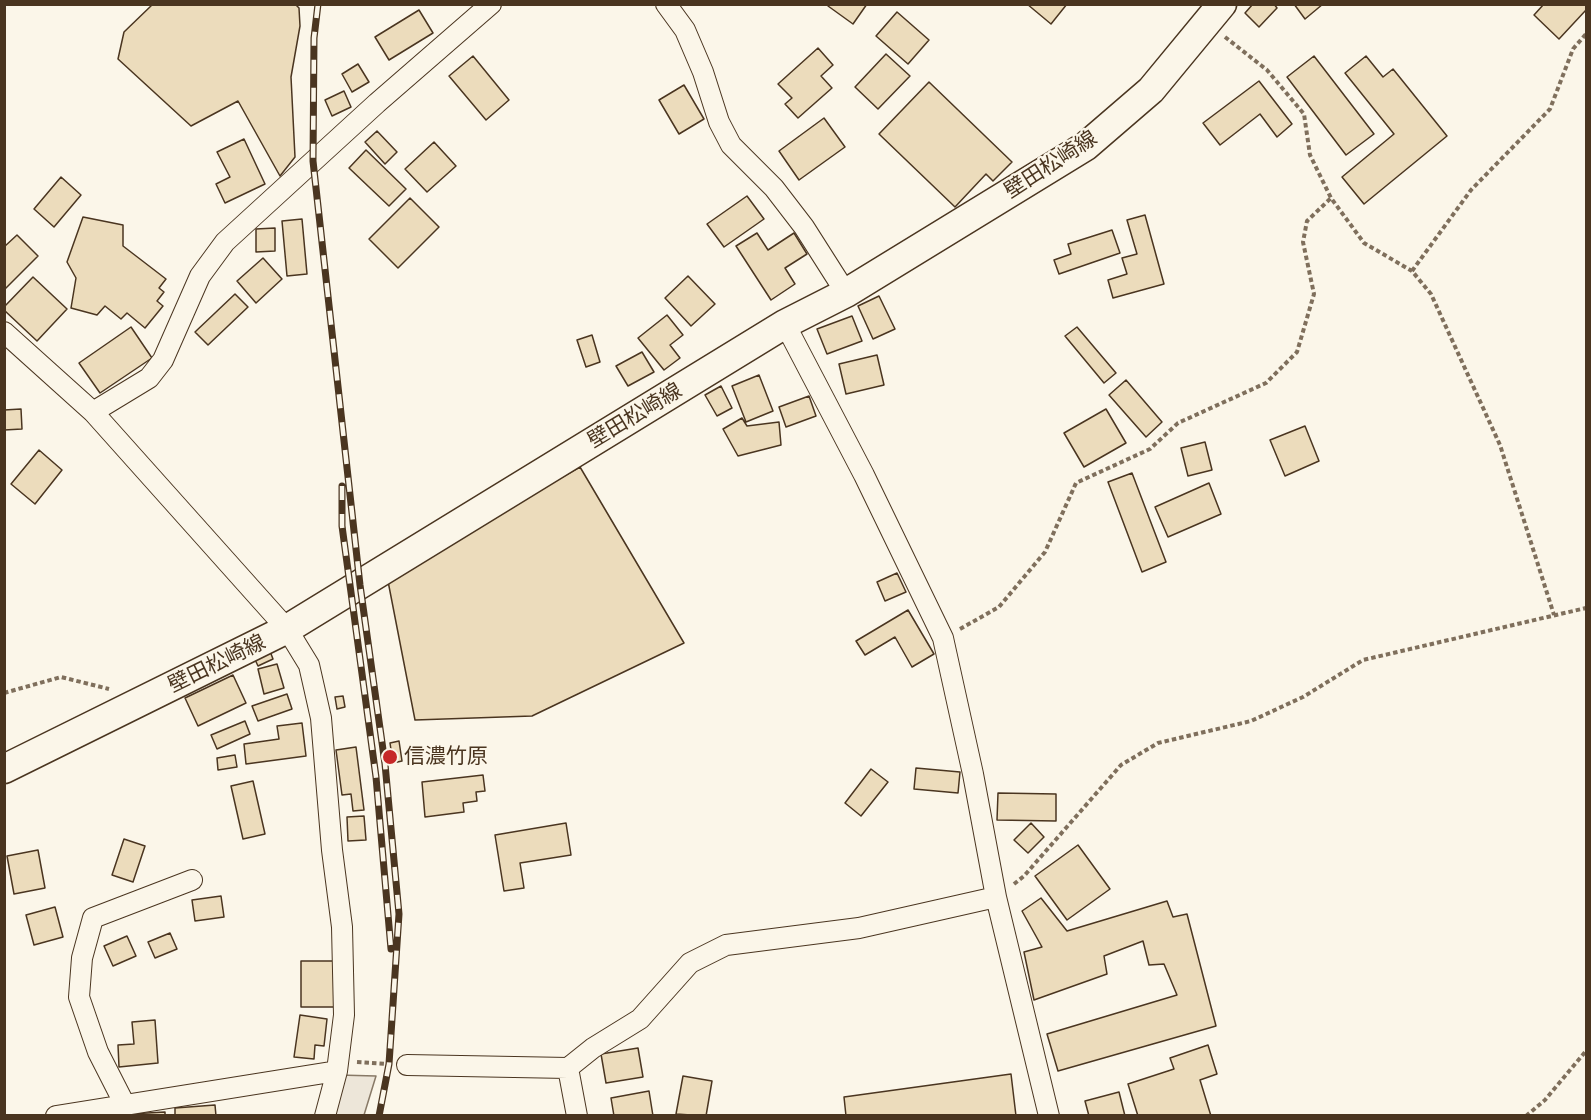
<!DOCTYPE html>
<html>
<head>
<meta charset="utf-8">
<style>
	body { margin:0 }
	#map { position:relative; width:1591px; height:1120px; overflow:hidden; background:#fbf6e9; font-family:Montserrat,sans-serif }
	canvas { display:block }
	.frame { position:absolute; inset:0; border:6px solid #4a3520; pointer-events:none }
</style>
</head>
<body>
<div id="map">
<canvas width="1591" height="1120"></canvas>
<div class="frame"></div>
</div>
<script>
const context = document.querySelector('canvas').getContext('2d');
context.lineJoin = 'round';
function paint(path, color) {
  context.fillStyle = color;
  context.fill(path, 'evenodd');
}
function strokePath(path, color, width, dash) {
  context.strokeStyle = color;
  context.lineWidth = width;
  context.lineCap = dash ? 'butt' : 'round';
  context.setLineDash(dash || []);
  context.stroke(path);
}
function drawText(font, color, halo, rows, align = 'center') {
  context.font = font + ' Montserrat,"Noto Sans JP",sans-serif';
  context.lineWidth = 4.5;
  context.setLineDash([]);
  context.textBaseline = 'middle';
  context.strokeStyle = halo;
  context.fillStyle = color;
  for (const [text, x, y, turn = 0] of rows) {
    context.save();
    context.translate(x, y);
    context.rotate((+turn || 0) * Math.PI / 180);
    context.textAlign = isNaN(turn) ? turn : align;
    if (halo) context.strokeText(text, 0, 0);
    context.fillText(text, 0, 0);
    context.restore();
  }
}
const green = new Path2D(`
	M 338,1075 L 376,1076 L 364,1115 L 327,1116 Z`);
const building = new Path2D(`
	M 153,4 L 295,4 L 299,8 L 300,26 L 291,77 L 295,157 L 280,176 L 238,101 L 191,126 L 118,59 L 124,32 Z
	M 828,4 L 867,4 L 853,24 L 828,6 Z
	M 1027,4 L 1067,4 L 1051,24 Z
	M 1253,4 L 1274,4 L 1277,8 L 1259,27 L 1245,13 Z
	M 1294,4 L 1323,4 L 1305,19 Z
	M 1544,4 L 1586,4 L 1586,10 L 1559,39 L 1534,15 Z
	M 419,10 L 433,33 L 389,60 L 375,37 Z
	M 897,12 L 929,40 L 908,64 L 876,36 Z
	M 818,48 L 833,65 L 821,76 L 832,88 L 798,118 L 785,104 L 792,98 L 778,84 Z
	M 886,54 L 910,76 L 878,109 L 855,87 Z
	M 473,56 L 509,100 L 486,120 L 449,76 Z
	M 1314,56 L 1374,134 L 1346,155 L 1287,77 Z
	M 1366,56 L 1383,77 L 1393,69 L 1447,136 L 1364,204 L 1342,177 L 1394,134 L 1345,73 Z
	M 358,64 L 369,82 L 352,92 L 342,74 Z
	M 1259,81 L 1292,124 L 1277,137 L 1260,114 L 1220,145 L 1203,123 Z
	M 929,82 L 1012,162 L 993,181 L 986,174 L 955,207 L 879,134 Z
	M 684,85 L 704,119 L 679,134 L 659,100 Z
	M 344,91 L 351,107 L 332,116 L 325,100 Z
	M 824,118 L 845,147 L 799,180 L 779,151 Z
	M 377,131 L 397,152 L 385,164 L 365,142 Z
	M 244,139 L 265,184 L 225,203 L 216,184 L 230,177 L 217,152 Z
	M 434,142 L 456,166 L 427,192 L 405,169 Z
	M 366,150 L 406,189 L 389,206 L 349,168 Z
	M 61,177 L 81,195 L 54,227 L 34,209 Z
	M 747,196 L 764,219 L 724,247 L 707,224 Z
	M 410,198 L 439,227 L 398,268 L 369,239 Z
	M 1145,215 L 1164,284 L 1113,298 L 1108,280 L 1127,274 L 1122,258 L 1137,254 L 1127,220 Z
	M 83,217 L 123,225 L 123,246 L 166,279 L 159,288 L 164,292 L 157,301 L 163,306 L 145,328 L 127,313 L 121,319 L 105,306 L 97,315 L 71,308 L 76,278 L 67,262 Z
	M 302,219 L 307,274 L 287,276 L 282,221 Z
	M 275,228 L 275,251 L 256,252 L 256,229 Z
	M 1112,230 L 1120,253 L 1059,274 L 1054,260 L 1071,254 L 1068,244 Z
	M 757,233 L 768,250 L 794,233 L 807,254 L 785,268 L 795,284 L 771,300 L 736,246 Z
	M 17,235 L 38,256 L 4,290 L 4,247 Z
	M 263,258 L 282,279 L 256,303 L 237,281 Z
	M 688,276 L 715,304 L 691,326 L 665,298 Z
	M 33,277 L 67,309 L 37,341 L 4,310 L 4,307 Z
	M 235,294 L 248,307 L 208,345 L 195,332 Z
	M 879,296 L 895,329 L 873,339 L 858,306 Z
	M 667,315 L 683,335 L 670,345 L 680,358 L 664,370 L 638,338 Z
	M 852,316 L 862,341 L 827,354 L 817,329 Z
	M 131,327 L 152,358 L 100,393 L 79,363 Z
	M 1077,327 L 1116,373 L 1104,383 L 1065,336 Z
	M 592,335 L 600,362 L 586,367 L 577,340 Z
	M 642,352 L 654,372 L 628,386 L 616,366 Z
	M 877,355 L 884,385 L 846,394 L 839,364 Z
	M 759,375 L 773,411 L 746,422 L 732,386 Z
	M 1126,380 L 1162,422 L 1146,437 L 1109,395 Z
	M 721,386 L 732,408 L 717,416 L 705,395 Z
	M 809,396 L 816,416 L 786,427 L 779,407 Z
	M 21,409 L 22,429 L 4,430 L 4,410 Z
	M 1106,409 L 1126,443 L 1084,467 L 1064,433 Z
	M 742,418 L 747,426 L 779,422 L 781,445 L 738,456 L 723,429 Z
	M 1305,426 L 1319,461 L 1285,476 L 1270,440 Z
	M 1205,442 L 1212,470 L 1188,476 L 1181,448 Z
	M 39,450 L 62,470 L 35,504 L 11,484 Z
	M 580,467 L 684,643 L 532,716 L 415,720 L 387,576 Z
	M 1132,473 L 1166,562 L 1142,572 L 1108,482 Z
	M 1209,483 L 1221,514 L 1168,537 L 1155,507 Z
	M 897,573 L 906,592 L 885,601 L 877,582 Z
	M 908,610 L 934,654 L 912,667 L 895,637 L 865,655 L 856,641 Z
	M 268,646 L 273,659 L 258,666 L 252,653 Z
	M 277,664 L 284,688 L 264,694 L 258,669 Z
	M 233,675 L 246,703 L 198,726 L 185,698 Z
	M 287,694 L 292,709 L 258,721 L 252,706 Z
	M 343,696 L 345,707 L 337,709 L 335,697 Z
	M 245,721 L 250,734 L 217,749 L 211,735 Z
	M 302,723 L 306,756 L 246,764 L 244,744 L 279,739 L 277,726 Z
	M 399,741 L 402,761 L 393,763 L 390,743 Z
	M 356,747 L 364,810 L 353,811 L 351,794 L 342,795 L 336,750 Z
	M 235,755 L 237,767 L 218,770 L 217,758 Z
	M 916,768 L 960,772 L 958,793 L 914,789 Z
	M 871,769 L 888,782 L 861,816 L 845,803 Z
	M 483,775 L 485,791 L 476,792 L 477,801 L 463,803 L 464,812 L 425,817 L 422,782 Z
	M 253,781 L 265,834 L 243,839 L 231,786 Z
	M 998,793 L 1056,794 L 1056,821 L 997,820 Z
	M 364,816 L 366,840 L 348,841 L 347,817 Z
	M 566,823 L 571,855 L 520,863 L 524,888 L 504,891 L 495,835 Z
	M 1031,823 L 1044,837 L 1028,853 L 1014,840 Z
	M 124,839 L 145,846 L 133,882 L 112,875 Z
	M 1078,845 L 1110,889 L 1067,920 L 1035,876 Z
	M 38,850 L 45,888 L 14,894 L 7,856 Z
	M 221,896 L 224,917 L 195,921 L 192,900 Z
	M 1041,898 L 1067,931 L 1167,901 L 1173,917 L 1187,914 L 1216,1026 L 1058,1071 L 1047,1034 L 1177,995 L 1164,964 L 1149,965 L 1143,941 L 1104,956 L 1107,974 L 1034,1000 L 1024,952 L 1042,947 L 1022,911 Z
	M 55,907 L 63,937 L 34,945 L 26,915 Z
	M 170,933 L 177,949 L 155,958 L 148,942 Z
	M 127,936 L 136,956 L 113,966 L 104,946 Z
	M 301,961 L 334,961 L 334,1007 L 301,1007 Z
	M 300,1015 L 327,1019 L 324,1046 L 315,1045 L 314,1059 L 294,1057 Z
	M 155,1020 L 158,1063 L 119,1067 L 118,1045 L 134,1044 L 132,1022 Z
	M 1208,1045 L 1217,1074 L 1200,1080 L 1211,1116 L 1138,1116 L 1128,1084 L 1174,1069 L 1170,1058 Z
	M 638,1048 L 643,1077 L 606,1083 L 601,1054 Z
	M 1011,1074 L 1016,1116 L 846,1116 L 844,1097 Z
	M 683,1076 L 712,1081 L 706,1116 L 676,1114 Z
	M 649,1091 L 653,1116 L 614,1116 L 611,1098 Z
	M 1119,1092 L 1125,1116 L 1089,1116 L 1085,1101 Z
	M 215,1105 L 216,1116 L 175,1116 L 175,1108 Z
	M 165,1112 L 165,1116 L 130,1116 L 130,1114 Z`);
const path = new Path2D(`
	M 1225,37 L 1267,70 L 1304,114 L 1310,155 L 1331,198 L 1364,243 L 1412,271 L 1431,294 L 1500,445 L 1554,615
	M 1412,271 L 1471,190 L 1550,109 L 1573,49 L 1586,34
	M 960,629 L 999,607 L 1045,552 L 1076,483 L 1150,449 L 1178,423 L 1266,383 L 1297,352 L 1314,294 L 1303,242 L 1307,221 L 1331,198
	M 4,693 L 61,677 L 109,689
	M 1014,884 L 1024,876 L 1121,765 L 1158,743 L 1251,721 L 1303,697 L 1363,660 L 1586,608
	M 357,1062 L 388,1064
	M 1526,1116 L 1545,1100 L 1586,1051`);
const minor = new Path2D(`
	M 666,4 L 685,30 L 703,72 L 719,122 L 731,145 L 774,188 L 804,227 L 846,293
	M 785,324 L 864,475 L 943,638 L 973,774 L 996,897 L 1049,1116
	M 4,332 L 93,412 L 287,629 L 309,665 L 321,718 L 332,850 L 342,927 L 344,1015 L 337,1071 L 325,1116
	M 93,412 L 149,378 L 163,360 L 200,276 L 225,242 L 377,103 L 491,4
	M 407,1065 L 568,1068 L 593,1048 L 640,1019 L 690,963 L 726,945 L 859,928 L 996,897
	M 568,1068 L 577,1116
	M 125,1105 L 98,1052 L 79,997 L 82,958 L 93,918 L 192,880
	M 56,1116 L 337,1071`);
const secondary = new Path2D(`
	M 4,769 L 287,629 L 785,324 L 846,293 L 1086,146 L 1151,90 L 1222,4`);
const rail = new Path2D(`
	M 318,4 L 314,38 L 313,161 L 360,585 L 385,764 L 399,914 L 389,1064 L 379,1116
	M 342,486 L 342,526 L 376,777 L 391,949`);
const markers = [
	[390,757,8,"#c62828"]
];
const streetNames = [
	["壁田松崎線",1051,165,-33],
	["壁田松崎線",635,416,-31],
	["壁田松崎線",217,664,-26]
];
const poiNames = [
	["信濃竹原",404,757]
];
paint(green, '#ede6d9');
strokePath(green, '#887966', 1.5);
paint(building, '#ecdcbc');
strokePath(building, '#4a3520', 1.5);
strokePath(minor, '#4a3520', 22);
strokePath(secondary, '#4a3520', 31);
strokePath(path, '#7f6f5c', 4, [4.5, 3]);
strokePath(minor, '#fbf6e9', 20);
strokePath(secondary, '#fbf6e9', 28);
strokePath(rail, '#4a3520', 7);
strokePath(rail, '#fbf6e9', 4.5, [14]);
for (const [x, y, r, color] of markers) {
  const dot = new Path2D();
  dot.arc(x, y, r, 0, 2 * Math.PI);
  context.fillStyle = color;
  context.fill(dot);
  strokePath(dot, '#fbf6e9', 2);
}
drawText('21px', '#4a3520', '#fbf6e9', streetNames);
drawText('21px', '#4a3520', '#fbf6e9', poiNames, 'left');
</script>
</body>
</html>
